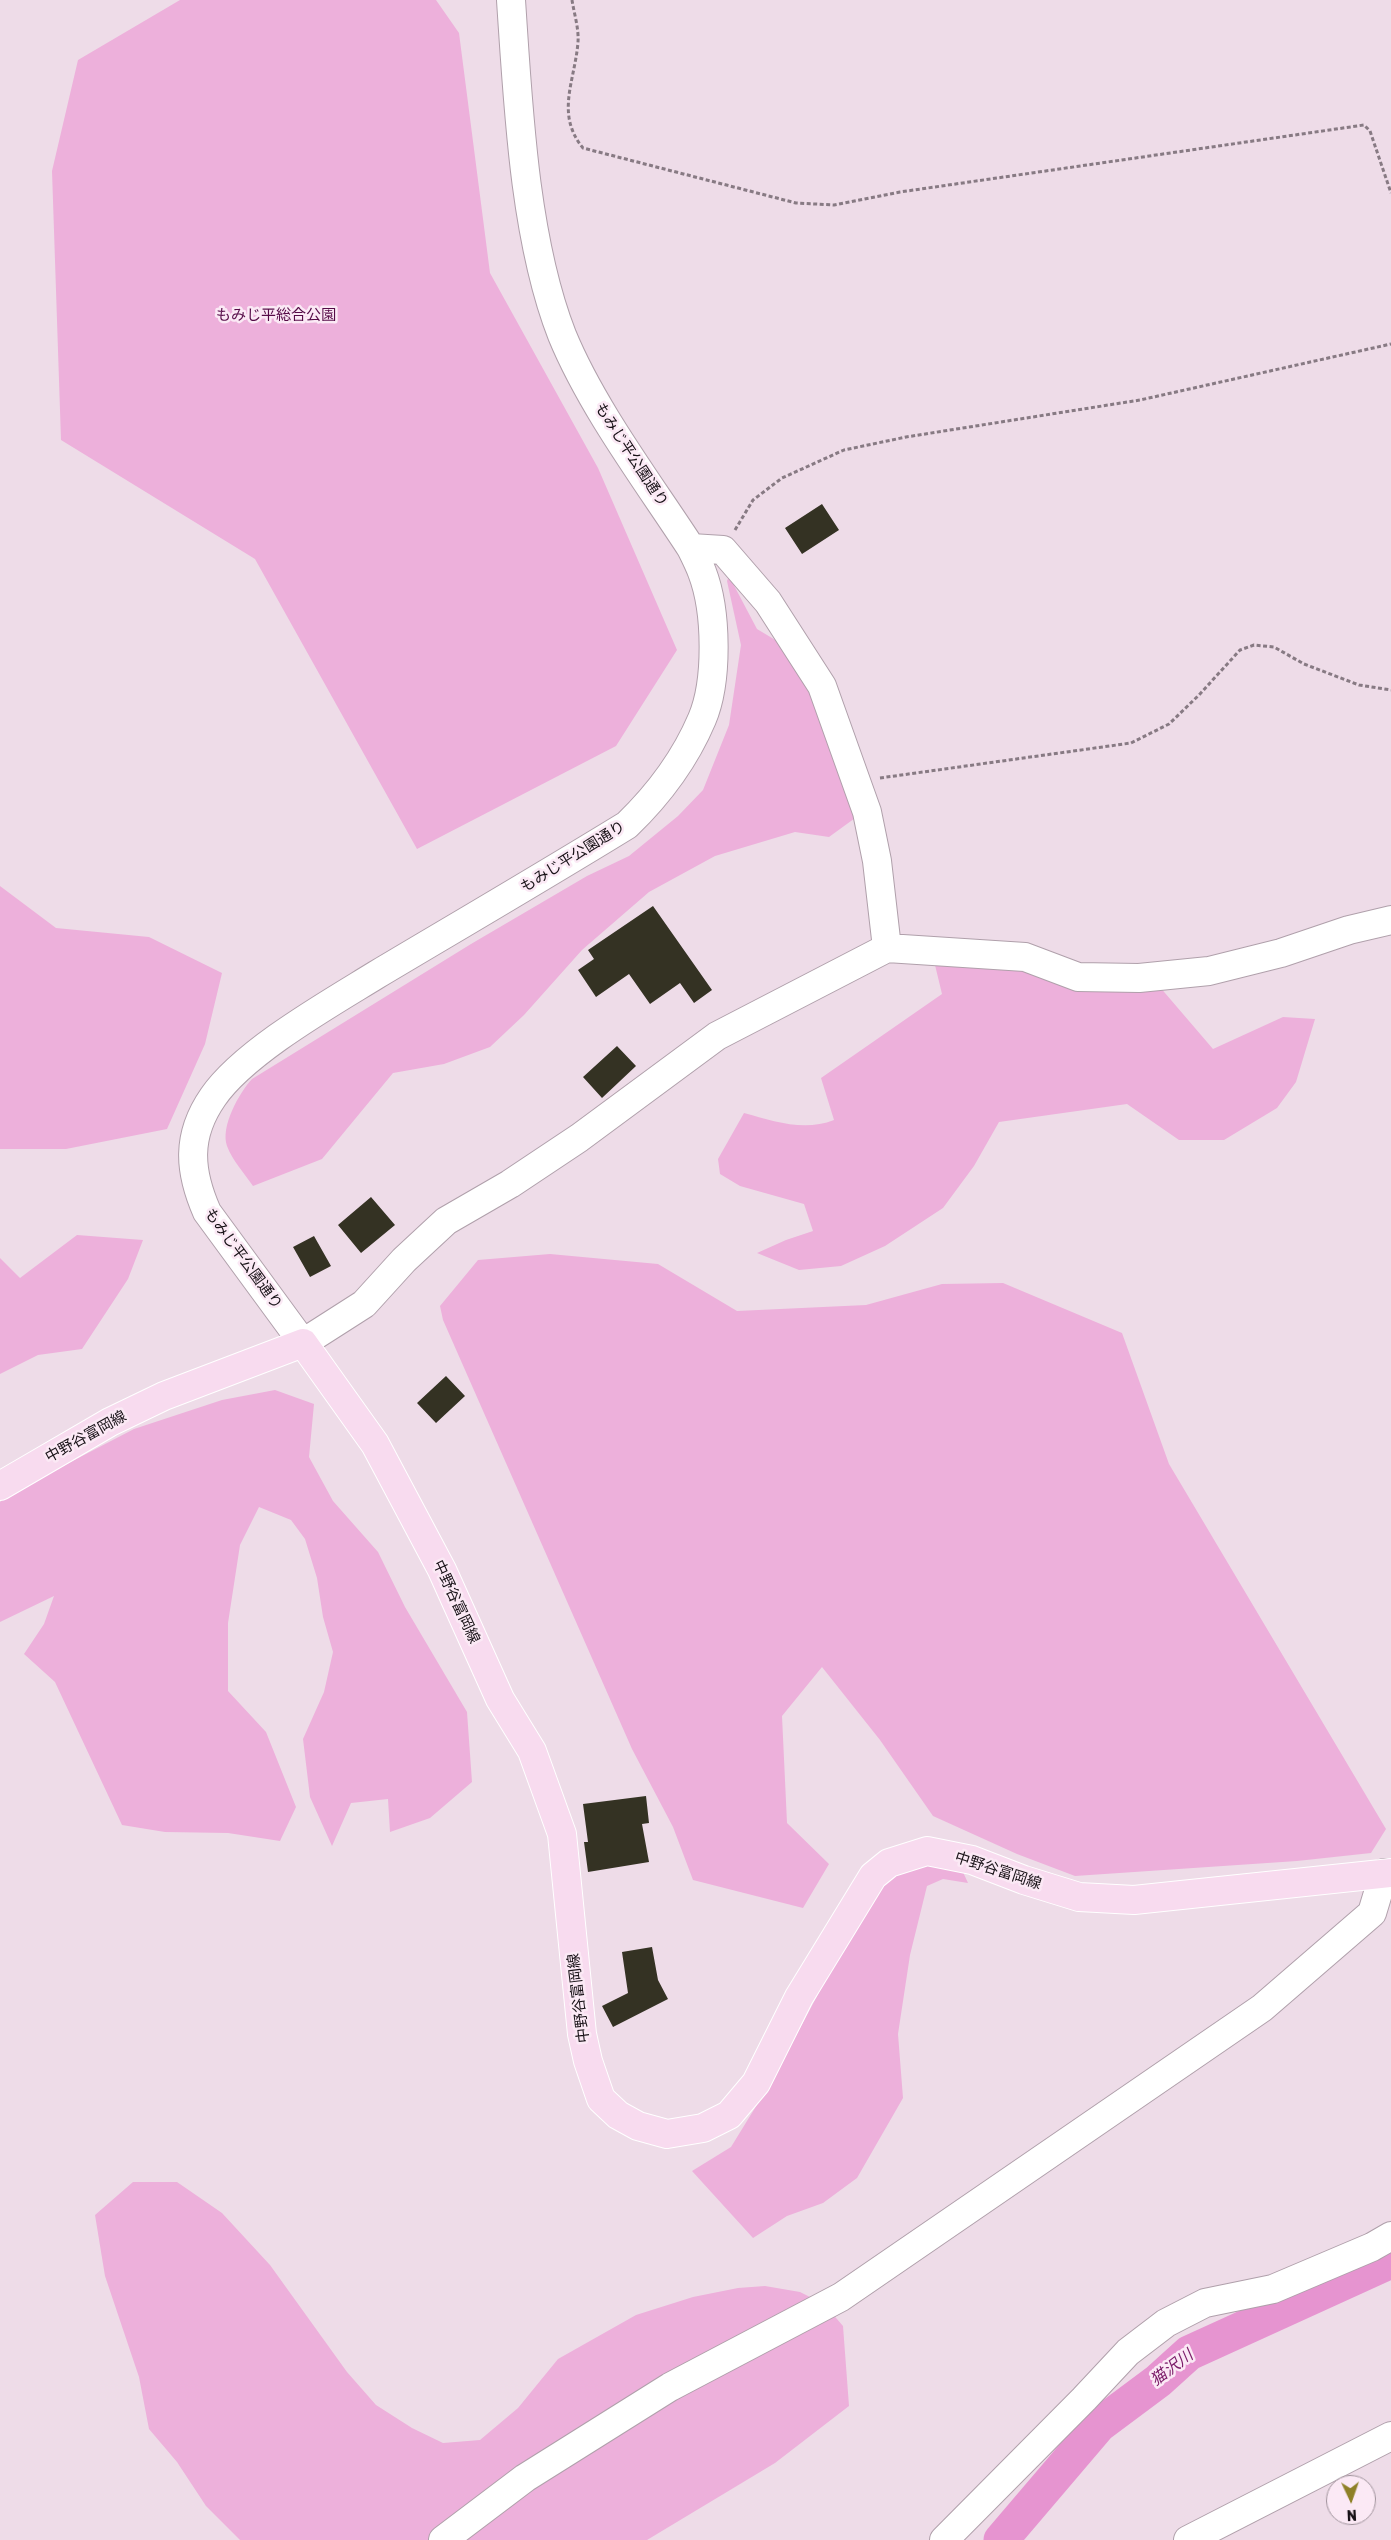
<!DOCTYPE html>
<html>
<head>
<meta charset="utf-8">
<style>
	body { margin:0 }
	#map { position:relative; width:1391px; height:2540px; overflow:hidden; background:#eedce8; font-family:Rubik,sans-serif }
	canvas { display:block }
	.north { position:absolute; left:1326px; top:2475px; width:50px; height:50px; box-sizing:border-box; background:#fbe9f5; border:1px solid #a0939c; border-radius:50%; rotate:177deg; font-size:14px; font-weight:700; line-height:20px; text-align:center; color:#171116 }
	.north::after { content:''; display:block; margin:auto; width:18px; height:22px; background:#8e8027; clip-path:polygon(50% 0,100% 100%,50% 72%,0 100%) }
</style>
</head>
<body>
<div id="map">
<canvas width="1391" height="2540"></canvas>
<div class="north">N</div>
</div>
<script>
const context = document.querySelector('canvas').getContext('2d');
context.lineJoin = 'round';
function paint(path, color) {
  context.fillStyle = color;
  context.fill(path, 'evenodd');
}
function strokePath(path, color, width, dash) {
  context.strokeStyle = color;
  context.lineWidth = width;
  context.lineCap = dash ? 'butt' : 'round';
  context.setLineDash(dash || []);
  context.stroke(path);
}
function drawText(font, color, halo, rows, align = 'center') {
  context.font = font + ' Rubik,"Noto Sans JP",sans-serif';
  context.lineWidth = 5;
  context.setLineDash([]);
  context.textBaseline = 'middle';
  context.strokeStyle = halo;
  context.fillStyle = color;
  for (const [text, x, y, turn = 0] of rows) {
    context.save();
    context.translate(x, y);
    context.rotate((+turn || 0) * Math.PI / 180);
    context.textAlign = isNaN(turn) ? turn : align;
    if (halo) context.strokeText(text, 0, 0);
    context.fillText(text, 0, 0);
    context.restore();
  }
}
const green = new Path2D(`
	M 180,0 L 436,0 L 459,33 L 490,273 L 598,468 L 677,650 L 616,746 L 417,849 L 255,559 L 61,440 L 52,171 L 78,60 Z
	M 729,576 L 757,629 L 787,647 L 799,661 L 862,813 L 829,837 L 795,832 L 715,856 L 649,892 L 582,950 L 524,1015 L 490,1047 L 444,1064 L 393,1073 L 322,1159 L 253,1186 C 245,1174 232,1160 227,1146 C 220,1127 239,1093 252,1079 L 471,944 L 587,876 L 629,856 L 678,816 L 703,790 L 729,725 L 741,645 L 727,581 Z
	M 0,886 L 56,928 L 149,937 L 222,973 L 205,1044 L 167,1129 L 66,1149 L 0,1149 Z
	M 974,958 L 1159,986 L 1213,1049 L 1283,1017 L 1315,1019 L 1296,1082 L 1277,1108 L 1224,1140 L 1179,1140 L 1127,1104 L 999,1122 L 974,1166 L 943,1208 L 885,1246 L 841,1266 L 799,1270 L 757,1253 L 786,1240 L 813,1231 L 804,1204 L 740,1186 L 720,1174 L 718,1159 L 744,1113 C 773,1121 804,1132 834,1120 L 821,1078 L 942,994 L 935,965 Z
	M 77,1235 L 143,1240 L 128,1279 L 82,1349 L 38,1355 L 0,1374 L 0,1258 L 20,1278 Z
	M 550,1254 L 658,1264 L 737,1311 L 866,1305 L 942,1284 L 1003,1283 L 1122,1333 L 1169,1464 L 1386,1829 L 1371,1853 L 1297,1861 L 1075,1876 L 1017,1854 L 933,1816 L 880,1740 L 822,1667 L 782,1716 L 787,1823 L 829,1864 L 803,1908 L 693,1880 L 673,1827 L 632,1749 L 443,1320 L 440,1306 L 478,1260 Z
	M 275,1390 L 314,1404 L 309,1457 L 333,1501 L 378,1552 L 405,1607 L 467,1712 L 472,1782 L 430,1818 L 390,1832 L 388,1799 L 351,1803 L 332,1846 L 310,1797 L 303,1739 L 324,1692 L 333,1652 L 323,1617 L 317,1578 L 305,1539 L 291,1520 L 259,1507 L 240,1545 L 228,1623 L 228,1691 L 266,1732 L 296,1807 L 280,1841 L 228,1833 L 165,1832 L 122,1825 L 55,1682 L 24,1654 L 44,1624 L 54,1596 L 0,1622 L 0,1502 L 11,1493 L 134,1429 L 222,1400 Z
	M 928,1864 L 963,1872 L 968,1883 L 943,1879 L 927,1886 L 910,1955 L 898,2034 L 903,2098 L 857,2178 L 823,2203 L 787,2216 L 753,2238 L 692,2171 L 731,2147 L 774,2077 L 832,1968 L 872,1900 L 885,1884 L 904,1869 Z
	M 133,2182 L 177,2182 L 222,2213 L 270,2265 L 347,2372 L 376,2405 L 412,2428 L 443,2443 L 480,2440 L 518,2408 L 558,2359 L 636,2315 L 693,2297 L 738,2288 L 765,2286 L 800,2292 L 824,2304 L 843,2326 L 849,2406 L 775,2463 L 647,2540 L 240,2540 L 206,2506 L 177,2462 L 149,2429 L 139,2377 L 105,2276 L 95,2215 Z`);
const river = new Path2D(`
	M 1001,2540 L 1099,2425 L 1158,2381 L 1189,2353 L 1391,2261`);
const building = new Path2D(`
	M 822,504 L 839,530 L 802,554 L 785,528 Z
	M 653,906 L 712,990 L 694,1003 L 680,983 L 650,1004 L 629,974 L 596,997 L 578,970 L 594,959 L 588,950 Z
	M 617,1046 L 636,1066 L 602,1098 L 583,1077 Z
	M 371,1197 L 395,1225 L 361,1253 L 338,1225 Z
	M 314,1236 L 331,1266 L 310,1277 L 293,1247 Z
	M 446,1376 L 465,1396 L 436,1423 L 417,1403 Z
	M 646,1796 L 649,1823 L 642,1824 L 649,1862 L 588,1872 L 584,1842 L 588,1842 L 583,1804 Z
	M 652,1947 L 658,1980 L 668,1999 L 613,2027 L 602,2006 L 628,1993 L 622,1952 Z`);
const path = new Path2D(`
	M 572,0 C 574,13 579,29 578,42 C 575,81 555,114 583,148 L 796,203 L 834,205 L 900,192 L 1364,125 L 1370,131 L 1391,193
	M 735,530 L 753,500 L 782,478 L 844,450 L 906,437 L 1140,400 L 1391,344
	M 880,778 L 1131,743 L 1169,724 L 1199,695 L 1240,650 L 1254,645 L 1274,647 L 1304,664 L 1359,685 L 1391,690`);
const minor = new Path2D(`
	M 511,0 C 518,104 524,238 562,335 C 592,408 648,482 691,548 C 695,556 699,564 702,572 C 717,611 718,681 702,719 C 685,759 657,796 627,825 C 544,876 460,925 376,975 C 329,1004 244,1052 213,1097 C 186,1136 189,1171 207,1212 L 303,1343 L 364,1304 L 404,1260 L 446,1221 L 510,1184 L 579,1138 L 717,1036 L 887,948 L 1025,957 L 1078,977 L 1139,978 L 1209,971 L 1281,953 L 1349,930 L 1391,920
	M 691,548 L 723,550 L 768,602 L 822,686 L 867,812 L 877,861 L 887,948
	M 443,2540 L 525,2478 L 670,2387 L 841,2297 L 1262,2008 L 1372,1913 L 1384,1873
	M 944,2540 L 1084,2399 L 1128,2352 L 1166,2323 L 1205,2303 L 1273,2289 L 1372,2247 L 1391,2236
	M 1188,2540 L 1391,2436`);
const major = new Path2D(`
	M 0,1486 L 110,1422 L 164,1396 L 303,1343 L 375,1444 L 442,1570 L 500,1699 L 532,1751 L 562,1834 L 582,2034 L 588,2061 L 601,2099 L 618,2115 L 638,2126 L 667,2134 L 703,2128 L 729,2115 L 756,2083 L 799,1997 L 873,1876 L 889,1863 L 927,1851 L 972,1860 L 1024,1880 L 1079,1897 L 1134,1900 L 1391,1873`);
const parkNames = [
	["もみじ平総合公園",276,316]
];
const streetNames = [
	["もみじ平公園通り",631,455,57],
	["もみじ平公園通り",573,857,-32],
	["もみじ平公園通り",243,1259,54],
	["中野谷富岡線",86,1437,-29],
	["中野谷富岡線",456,1602,65],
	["中野谷富岡線",998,1871,18],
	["中野谷富岡線",579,1998,-97]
];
const waterNames = [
	["猫沢川",1172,2368,-37]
];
paint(green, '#edb0db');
strokePath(river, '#e694d0', 35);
paint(building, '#343223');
strokePath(minor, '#b0a0ab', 30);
strokePath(major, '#fff', 30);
strokePath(path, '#877a83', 3, [4, 2.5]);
strokePath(minor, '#fff', 28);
strokePath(major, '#f8dbef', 28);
drawText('15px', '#550b47', '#fbe9f5', parkNames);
drawText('15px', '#171116', '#fbe9f5', streetNames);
drawText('italic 16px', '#7a1a67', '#fbe9f5', waterNames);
</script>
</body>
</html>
